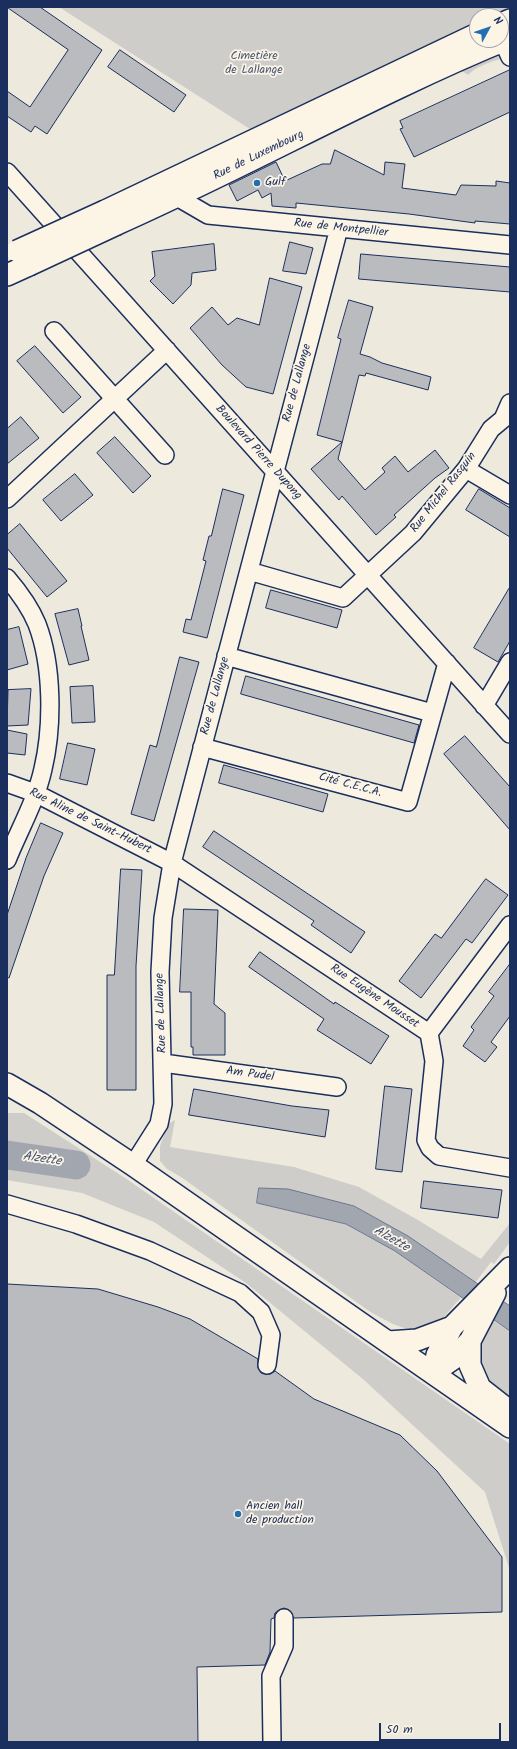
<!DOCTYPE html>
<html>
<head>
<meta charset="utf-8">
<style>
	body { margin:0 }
	#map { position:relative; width:517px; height:1749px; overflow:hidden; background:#eee9dd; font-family:Kalam,sans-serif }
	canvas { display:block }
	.frame { position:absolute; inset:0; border:8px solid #1b2f5e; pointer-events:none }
	.north { position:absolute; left:469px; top:8px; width:40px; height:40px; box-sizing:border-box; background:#fcf5e5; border:1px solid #a2a6af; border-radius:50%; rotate:50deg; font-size:11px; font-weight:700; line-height:16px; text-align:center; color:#1b2f5e }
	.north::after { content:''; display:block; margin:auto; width:14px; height:18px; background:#1f6fb2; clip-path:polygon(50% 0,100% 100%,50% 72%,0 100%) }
	.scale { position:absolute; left:379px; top:1723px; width:122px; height:18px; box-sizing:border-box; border:2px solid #1b2f5e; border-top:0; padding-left:5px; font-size:12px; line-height:14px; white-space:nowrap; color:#1b2f5e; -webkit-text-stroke:3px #fcf5e5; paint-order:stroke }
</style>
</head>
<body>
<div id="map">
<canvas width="517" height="1749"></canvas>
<div class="frame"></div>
<div class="north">N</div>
<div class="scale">50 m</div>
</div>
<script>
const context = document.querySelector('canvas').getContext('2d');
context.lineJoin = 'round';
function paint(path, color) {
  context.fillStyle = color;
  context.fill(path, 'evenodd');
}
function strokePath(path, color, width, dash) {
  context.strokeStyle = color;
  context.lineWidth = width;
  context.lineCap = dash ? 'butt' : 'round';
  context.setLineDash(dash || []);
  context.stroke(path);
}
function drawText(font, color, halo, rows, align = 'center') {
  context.font = font + ' Kalam,sans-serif';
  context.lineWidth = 3.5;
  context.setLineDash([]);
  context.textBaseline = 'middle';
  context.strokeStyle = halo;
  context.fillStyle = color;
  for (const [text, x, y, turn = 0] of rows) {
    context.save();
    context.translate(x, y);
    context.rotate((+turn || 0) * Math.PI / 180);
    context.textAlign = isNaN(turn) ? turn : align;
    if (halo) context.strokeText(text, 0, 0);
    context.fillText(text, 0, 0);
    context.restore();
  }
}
const green = new Path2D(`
	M 59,7 L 510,7 L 510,9 L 495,16 L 477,16 L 477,24 L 250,129 Z
	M 503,41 L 510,56 C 495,61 479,64 468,75 L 451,64 Z
	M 7,1113 L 24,1113 L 125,1178 L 510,1444 L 510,1571 L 485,1492 L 364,1380 L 246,1283 L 154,1222 L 82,1193 L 7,1180 Z
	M 175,1120 L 170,1147 L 294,1167 L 359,1187 L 418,1220 L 481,1259 L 510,1223 L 510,1242 L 494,1264 L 491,1262 L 475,1283 L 408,1236 L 354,1206 L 257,1203 L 346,1224 L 395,1251 L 461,1298 C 454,1304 449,1312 442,1319 C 418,1341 392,1324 369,1311 L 181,1177 L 167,1169 L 160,1161 L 160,1146 L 168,1124 Z
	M 492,1320 L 510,1331 L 510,1401 C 496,1391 473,1367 478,1348 C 481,1338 488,1328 492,1320 Z`);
const water = new Path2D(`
	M 259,1188 L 288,1189 L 354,1206 L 408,1236 L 510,1306 L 510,1331 L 395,1251 L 346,1224 L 257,1203 Z`);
const river = new Path2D(`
	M 7,1155 L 76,1165`);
const building = new Path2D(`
	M 7,7 L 40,7 L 102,50 L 47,134 L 35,126 L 31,132 L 7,116 L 7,91 L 30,107 L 68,50 Z
	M 120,50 L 186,95 L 174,112 L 108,67 Z
	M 510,70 L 510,112 L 414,157 L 400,129 L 403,128 L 400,121 Z
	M 335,150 L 384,175 L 385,162 L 405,164 L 402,188 L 456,195 L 461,185 L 496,186 L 496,181 L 510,183 L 510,224 L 475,221 L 475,223 L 409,214 L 296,203 L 296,208 L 272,206 L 271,193 L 262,198 L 258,190 L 237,201 L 229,185 L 276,162 L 285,181 L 322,164 L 330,164 Z
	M 290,242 L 313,248 L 306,274 L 283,271 Z
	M 214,244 L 216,270 L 192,273 L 191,285 L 173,304 L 150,281 L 155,276 L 152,252 Z
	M 361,254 L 510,267 L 510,292 L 359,279 Z
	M 270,278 L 302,287 L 273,394 L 246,387 L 222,365 L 190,328 L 212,307 L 228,325 L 237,318 L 259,325 Z
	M 349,300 L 373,307 L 360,354 L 370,357 L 382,363 L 431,377 L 428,390 L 366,373 L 365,376 L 359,375 L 338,459 L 365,490 L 385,472 L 382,468 L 395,456 L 408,472 L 435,450 L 449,468 L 435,478 L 394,515 L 396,517 L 376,535 L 342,496 L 339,500 L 311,469 L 342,442 L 317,435 L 341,339 L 338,338 Z
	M 35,346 L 81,397 L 63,413 L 17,361 Z
	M 21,417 L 39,438 L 7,464 L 7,429 Z
	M 115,437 L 151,476 L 133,493 L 97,453 Z
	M 75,474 L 93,495 L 61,521 L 43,500 Z
	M 223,489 L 244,495 L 207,638 L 183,632 L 186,619 L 191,620 L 206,561 L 203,560 L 209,536 L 211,536 Z
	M 479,489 L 510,508 L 510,537 L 466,510 Z
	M 20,524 L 67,581 L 47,597 L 7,548 L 7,535 Z
	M 510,587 L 510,641 L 498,662 L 474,648 Z
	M 271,590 L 342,610 L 337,628 L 266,608 Z
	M 78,609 L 82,626 L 81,626 L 89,660 L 69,665 L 55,614 Z
	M 19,627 L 28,664 L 7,670 L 7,630 Z
	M 180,657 L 199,662 L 154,821 L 131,814 L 150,745 L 156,747 Z
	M 246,676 L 419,725 L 414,743 L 241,694 Z
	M 93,686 L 95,722 L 72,723 L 70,687 Z
	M 31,689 L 28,725 L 7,726 L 8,690 Z
	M 7,730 L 27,734 L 25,755 L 7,753 Z
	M 465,736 L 510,787 L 510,830 L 444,754 Z
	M 68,743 L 95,749 L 87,785 L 60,779 Z
	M 224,765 L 328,794 L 323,812 L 219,783 Z
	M 41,823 L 63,833 L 44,876 L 9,978 L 7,977 L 7,915 L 26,858 Z
	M 214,831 L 365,932 L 351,953 L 311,925 L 314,921 L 203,847 Z
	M 121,869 L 142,870 L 136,966 L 136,1090 L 107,1090 L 107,975 L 114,975 Z
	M 486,879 L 508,895 L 472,943 L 466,939 L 421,998 L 399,981 L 435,934 L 441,938 Z
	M 184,909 L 218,910 L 214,1004 L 225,1013 L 225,1055 L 193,1055 L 193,1047 L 191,1047 L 191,992 L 180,992 Z
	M 260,952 L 334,1004 L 335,1002 L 389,1036 L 371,1064 L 317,1030 L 324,1019 L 249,967 Z
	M 510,964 L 510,1016 L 491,1042 L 497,1047 L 485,1062 L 463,1046 L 474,1030 L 471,1027 L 494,996 L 489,992 Z
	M 385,1086 L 412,1089 L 402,1172 L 376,1169 Z
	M 194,1089 L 292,1106 L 329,1110 L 325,1137 L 189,1115 Z
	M 424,1181 L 502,1190 L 498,1218 L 421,1208 Z
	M 7,1284 L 98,1289 L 158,1307 L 190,1319 L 258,1359 L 258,1368 L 261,1373 L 270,1374 L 275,1371 L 314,1399 L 400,1435 L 437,1471 L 502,1557 L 502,1612 L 294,1618 L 289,1610 L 284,1608 L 279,1610 L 275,1613 L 274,1618 L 271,1619 L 270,1652 L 265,1665 L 197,1667 L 198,1742 L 7,1742 Z`);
const minor = new Path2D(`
	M 501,37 L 510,57
	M 7,172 L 510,734
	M 177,197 L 208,215 L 510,245
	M 54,331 L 165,455
	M 466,469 L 510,495
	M 7,499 L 167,350
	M 249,571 L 343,598 L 413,533 L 466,469 L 491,429 L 503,419 L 510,403
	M 7,578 C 19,592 30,607 37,624 C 53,666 53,726 43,769 C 36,801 19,830 7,860
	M 226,656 L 432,713
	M 484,706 L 510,662
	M 202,747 L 408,802 L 447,663
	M 7,783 L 35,793 L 172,863 L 429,1033 L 434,1061 L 426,1140 L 430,1148 L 439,1156 L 510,1168
	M 429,1033 L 510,925
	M 163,1063 L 337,1087
	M 133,1165 L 159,1124 L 163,1104 L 160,972 L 163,918 L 172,863 L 339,228
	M 7,1204 L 76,1224 L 150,1251 L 240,1293 L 261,1312 L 271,1335 L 267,1365
	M 272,1742 L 271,1676 L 284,1646 L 284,1618`);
const major = new Path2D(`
	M 501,24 L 510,20
	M 105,211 L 477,34
	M 117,224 C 250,165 376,93 510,38
	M 7,275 L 29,265
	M 7,1084 L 40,1103 L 133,1165 L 510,1427
	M 470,1341 L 470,1365 L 480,1388 L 503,1406
	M 388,1342 L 417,1340 L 452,1327
	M 433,1373 L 437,1355 L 452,1327 L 510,1268
	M 433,1373 L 453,1359 L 470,1341 L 495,1293`);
const majorBridge = new Path2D(`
	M 17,251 L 105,211
	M 29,265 L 117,224`);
const markers = [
	[257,183,4,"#1f6fb2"],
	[238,1514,4,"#1f6fb2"]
];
const parkNames = [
	["Cimetière",254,57],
	["de Lallange",254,71]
];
const streetNames = [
	["Rue de Luxembourg",259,156,-26],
	["Rue de Montpellier",341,229,6],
	["Rue de Lallange",298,383,-75],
	["Boulevard Pierre Dupong",258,453,48],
	["Rue Michel Rasquin",444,493,-52],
	["Rue de Lallange",216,696,-75],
	["Cité C.E.C.A.",350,786,15],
	["Rue Aline de Saint-Hubert",90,822,26],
	["Rue Eugène Mousset",374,997,34],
	["Rue de Lallange",162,1013,-92],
	["Am Pudel",250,1075,8]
];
const poiNames = [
	["Gulf",265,183],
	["Ancien hall",246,1507],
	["de production",246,1521]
];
const waterNames = [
	["Alzette",42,1160,8],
	["Alzette",391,1240,30]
];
paint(green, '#cfcdca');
paint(water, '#a2a7af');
strokePath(water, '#6c778f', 1);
strokePath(river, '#a2a7af', 29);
paint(building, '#babbbe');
strokePath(building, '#1b2f5e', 1);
strokePath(minor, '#1b2f5e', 20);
strokePath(major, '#1b2f5e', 24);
strokePath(minor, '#fcf5e5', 17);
strokePath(major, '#fcf5e5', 21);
strokePath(majorBridge, '#1b2f5e', 24, []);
strokePath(majorBridge, '#fcf5e5', 21);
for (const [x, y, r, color] of markers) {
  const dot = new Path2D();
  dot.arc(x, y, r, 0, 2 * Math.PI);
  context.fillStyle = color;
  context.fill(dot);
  strokePath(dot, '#fcf5e5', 1.5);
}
drawText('12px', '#485679', '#fcf5e5', parkNames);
drawText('12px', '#1b2f5e', '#fcf5e5', streetNames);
drawText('12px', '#1b2f5e', '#fcf5e5', poiNames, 'left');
drawText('italic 13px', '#445376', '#fcf5e5', waterNames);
</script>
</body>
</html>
